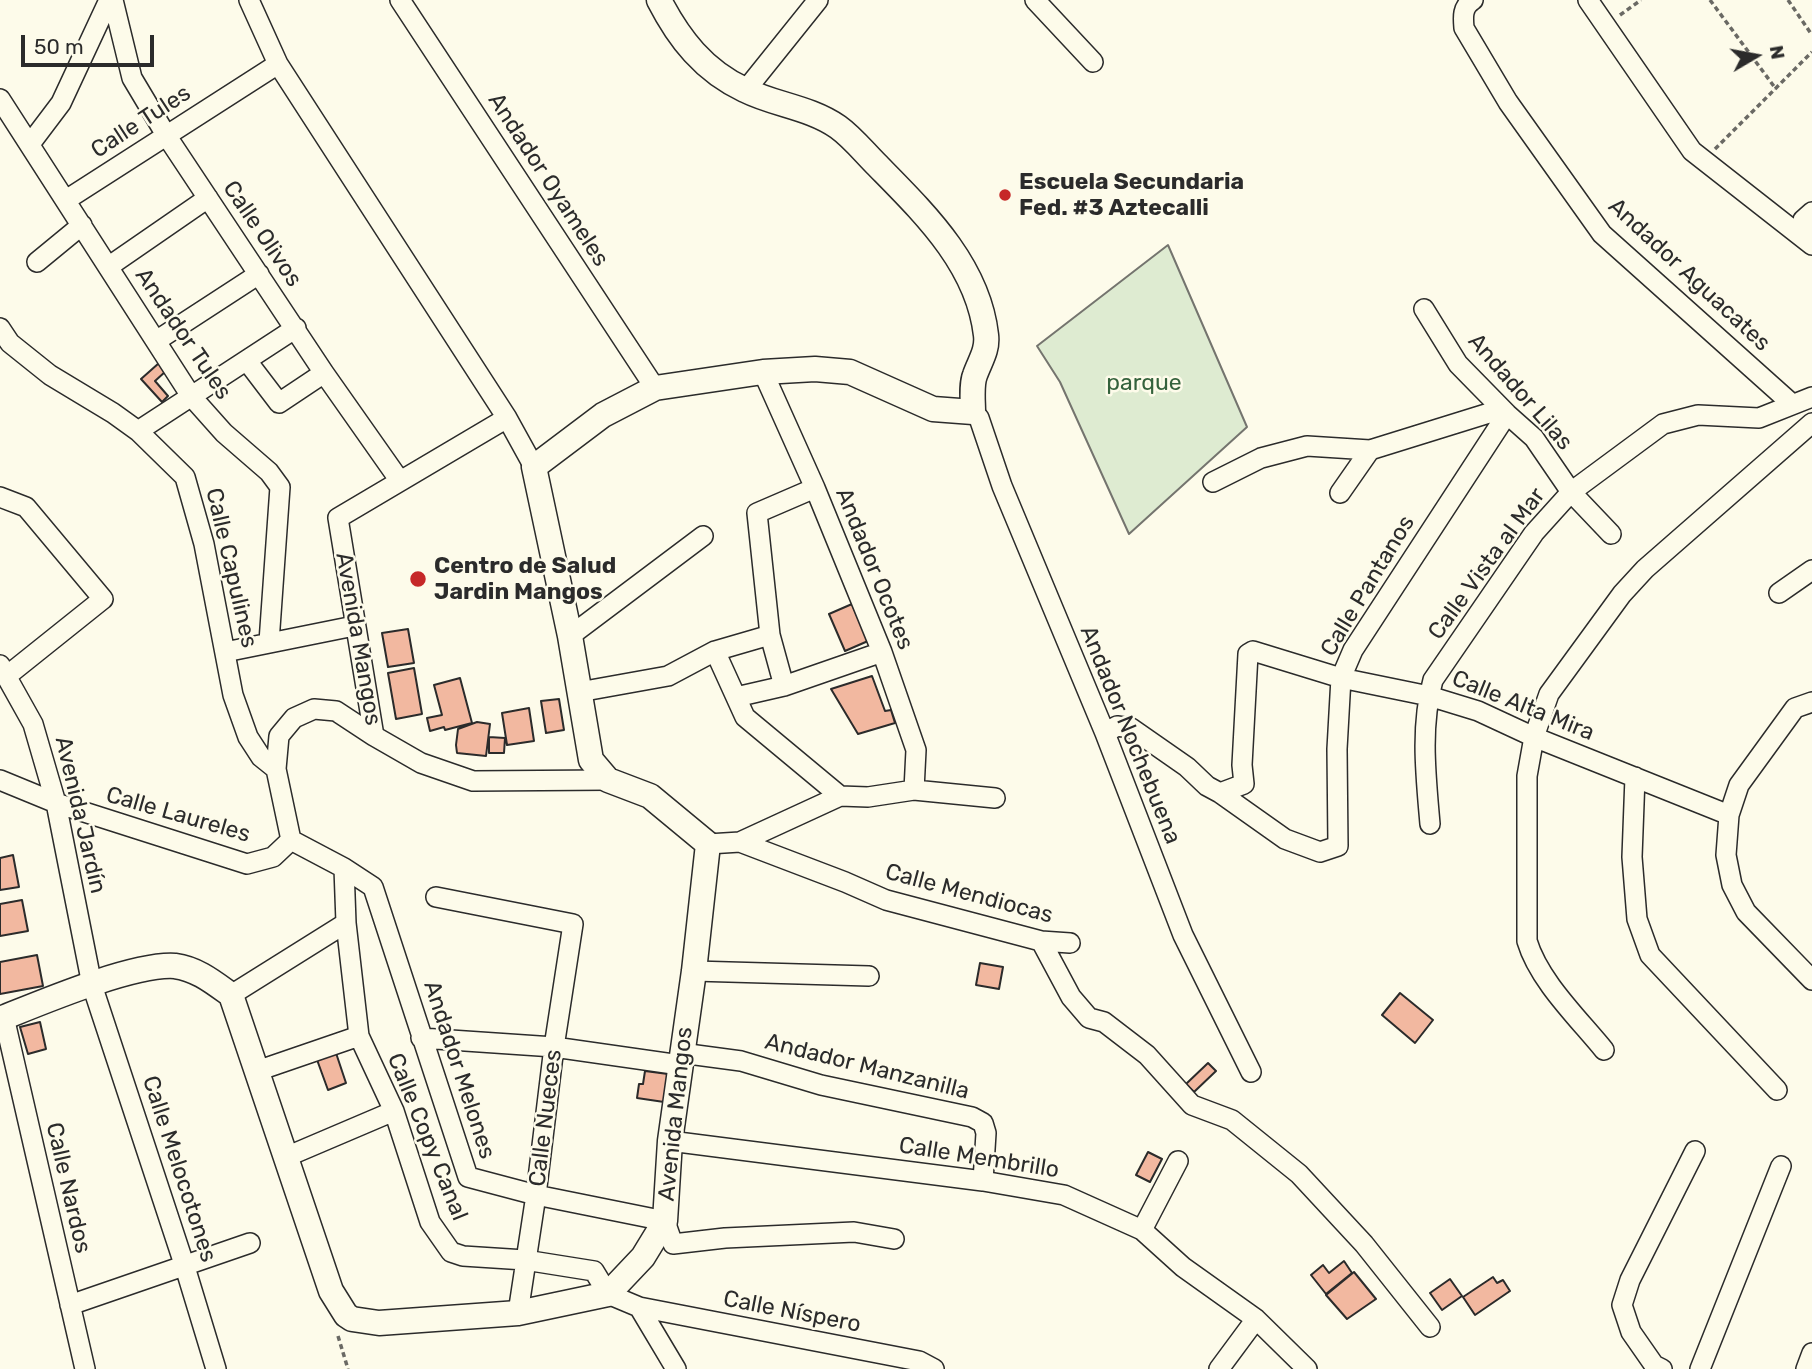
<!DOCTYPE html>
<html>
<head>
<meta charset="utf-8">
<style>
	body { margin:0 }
	#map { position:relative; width:1812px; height:1369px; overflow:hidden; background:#fdfbea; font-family:Rubik,sans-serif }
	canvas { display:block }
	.north { position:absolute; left:1721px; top:21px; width:70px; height:70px; -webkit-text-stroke:5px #fdfbea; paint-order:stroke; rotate:80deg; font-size:19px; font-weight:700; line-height:28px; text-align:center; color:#2b2b2b }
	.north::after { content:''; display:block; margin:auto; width:24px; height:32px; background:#2b2b2b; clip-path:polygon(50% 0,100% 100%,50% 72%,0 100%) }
	.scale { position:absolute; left:21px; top:35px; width:133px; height:32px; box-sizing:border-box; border:4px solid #2b2b2b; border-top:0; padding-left:9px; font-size:21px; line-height:24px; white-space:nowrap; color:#2b2b2b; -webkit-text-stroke:5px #fdfbea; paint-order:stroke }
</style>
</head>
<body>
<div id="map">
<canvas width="1812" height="1369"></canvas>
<div class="north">N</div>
<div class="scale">50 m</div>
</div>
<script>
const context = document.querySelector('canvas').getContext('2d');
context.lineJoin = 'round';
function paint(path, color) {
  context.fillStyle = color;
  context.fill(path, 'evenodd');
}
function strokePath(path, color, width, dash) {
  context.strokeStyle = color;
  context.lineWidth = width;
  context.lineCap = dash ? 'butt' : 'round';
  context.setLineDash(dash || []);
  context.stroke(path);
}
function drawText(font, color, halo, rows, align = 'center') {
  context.font = font + ' Rubik,sans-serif';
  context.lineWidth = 5;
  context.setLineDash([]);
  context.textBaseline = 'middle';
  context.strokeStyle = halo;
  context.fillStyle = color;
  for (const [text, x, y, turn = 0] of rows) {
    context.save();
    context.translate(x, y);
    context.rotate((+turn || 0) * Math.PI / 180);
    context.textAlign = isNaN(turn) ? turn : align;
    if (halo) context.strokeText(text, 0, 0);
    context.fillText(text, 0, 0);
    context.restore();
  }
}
const green = new Path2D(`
	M 1168,245 L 1247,427 L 1129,534 L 1060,382 L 1037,346 Z`);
const building = new Path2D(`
	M 159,363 L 166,371 L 155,381 L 168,396 L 162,402 L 141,379 Z
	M 852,604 L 868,641 L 845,651 L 829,614 Z
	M 408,629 L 414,663 L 388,667 L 382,633 Z
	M 414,668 L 422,714 L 396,719 L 388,673 Z
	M 872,676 L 885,711 L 891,710 L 895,723 L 858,734 L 831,689 Z
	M 460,678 L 472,723 L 445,730 L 444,727 L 430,731 L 427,718 L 442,715 L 434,685 Z
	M 559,699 L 564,730 L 546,733 L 541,701 Z
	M 529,708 L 534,741 L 507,745 L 502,713 Z
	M 477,722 L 490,724 L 486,756 L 457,753 L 456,745 L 458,729 Z
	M 489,737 L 505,738 L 504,753 L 489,753 Z
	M 13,855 L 19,887 L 0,890 L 0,858 Z
	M 22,900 L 28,931 L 0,936 L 0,904 Z
	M 37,955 L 43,986 L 0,994 L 0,962 Z
	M 980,963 L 1003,967 L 999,989 L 976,985 Z
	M 1400,993 L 1433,1020 L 1415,1043 L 1382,1015 Z
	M 40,1022 L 46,1049 L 28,1054 L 20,1027 Z
	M 335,1050 L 346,1083 L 328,1090 L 316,1057 Z
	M 1208,1063 L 1216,1071 L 1194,1092 L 1186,1084 Z
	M 645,1071 L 668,1074 L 664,1102 L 637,1098 L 639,1084 L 643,1084 Z
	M 1148,1152 L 1162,1159 L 1150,1182 L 1136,1175 Z
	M 1344,1261 L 1352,1273 L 1326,1294 L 1311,1275 L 1323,1265 L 1329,1273 Z
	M 1354,1272 L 1376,1299 L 1347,1319 L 1326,1295 Z
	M 1493,1277 L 1497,1283 L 1503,1280 L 1510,1291 L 1475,1315 L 1463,1297 Z
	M 1450,1279 L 1462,1296 L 1442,1310 L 1430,1293 Z`);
const path = new Path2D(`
	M 1710,0 L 1776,89
	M 1788,0 L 1812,35
	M 1620,15 L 1641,0
	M 1715,149 L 1812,52
	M 338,1336 L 348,1369`);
const minor = new Path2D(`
	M 113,0 L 132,78 L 166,135 L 324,373 L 400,481
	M 249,0 L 278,64 L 507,418 L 534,467
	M 400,0 L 655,388
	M 1035,0 L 1093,62
	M 1473,0 C 1462,7 1463,17 1464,28 L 1508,102 L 1602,234 L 1792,404
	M 1588,0 L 1692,151 L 1812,245
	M 745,91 L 818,0
	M 0,99 L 191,396 L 224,433 L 269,472 L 280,487 L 269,642
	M 30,144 L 61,103 L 109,0
	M 66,200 L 278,64
	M 1812,212 L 1803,220 L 1812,227
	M 37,262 L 82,225
	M 108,267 L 208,198
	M 1424,309 L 1458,364 L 1507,414 L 1534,438 L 1571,492 L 1611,534
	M 0,328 L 10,343 L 50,375 L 113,413 L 138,431 L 185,477 L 204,544 L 233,695 L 248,737 L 261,757 L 276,769
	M 156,341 L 259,274
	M 247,361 L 279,403 L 324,373
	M 763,372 L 815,488 L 882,652 L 916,750 L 914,790
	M 973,412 L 979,418 L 1002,486 L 1105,733 L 1183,935 L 1251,1072
	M 138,431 L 296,328
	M 1213,482 L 1261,458 L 1307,446 L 1370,450 L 1502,409
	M 1340,493 L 1370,450
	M 0,497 L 26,507 L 103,599 L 8,675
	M 1779,593 L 1812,570
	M 570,636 L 703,536
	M 715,651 L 745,717 L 840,796
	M 225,652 L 354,626
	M 0,665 L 33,724 L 56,803 L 92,985 L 185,1267 L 216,1369
	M 784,686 L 770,635 L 757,513 L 815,488
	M 579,692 L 668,676 L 715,651 L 770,635
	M 736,697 L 784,686 L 882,652
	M 1812,702 L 1795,708 L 1739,785 L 1729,815 L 1726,855 L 1732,885 L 1746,912 L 1812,980
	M 1105,733 L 1117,726 L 1131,728 L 1187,767 L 1207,786 L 1220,793 L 1285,839 L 1320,852 L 1338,846 L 1337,749 L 1341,678 L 1353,650 L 1507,414
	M 374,736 L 338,518 L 507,418
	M 1635,777 L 1632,857 L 1637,919 L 1650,955 L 1777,1090
	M 0,780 L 56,803 L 247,864 L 273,857 L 291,840 L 276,769 L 279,736 L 294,718 L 314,709 L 336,711 L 374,736 L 421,763 L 473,781 L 608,780
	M 1220,793 L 1244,784 L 1242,765 L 1248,654 L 1253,651 L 1341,678 L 1429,696 L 1478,711 L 1534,737 L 1729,815
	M 1430,824 C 1426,777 1420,727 1433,680 L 1534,533 L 1571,492 L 1663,424 L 1698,415 L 1759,418 L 1812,397
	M 291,840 L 344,868 L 373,887 L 468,1177 L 536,1195 L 665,1221 L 673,1244 L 725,1238 L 854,1232 L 894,1239
	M 740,842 L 845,882 L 886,900 L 1041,941 L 1070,943
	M 708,844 L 740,842 L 840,796 L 868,797 L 914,790 L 995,798
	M 344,868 L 346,923 L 359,1036 L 394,1111 L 430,1222 L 451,1252 L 463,1256 L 525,1260 L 594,1271 L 608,1294 L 639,1307 L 676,1369
	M 436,897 L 573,924 L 554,1047 L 536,1195 L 518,1313
	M 1041,941 L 1071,997 L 1089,1018 L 1104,1022 L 1147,1055 L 1192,1105 L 1232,1120 L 1299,1174 L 1364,1244 L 1430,1327
	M 694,971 L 869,976
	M 231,995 L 346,923
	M 4,1017 L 85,1369
	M 421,1038 L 554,1047 L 680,1065
	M 1604,1050 C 1578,1018 1539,981 1527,941 L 1527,776 L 1534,737 L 1549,694 L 1622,594 L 1645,569 L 1812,423
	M 681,1053 L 741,1061 L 821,1085 L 972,1117 L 983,1123 L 986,1133 L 983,1181
	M 257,1071 L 359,1036
	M 670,1141 L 983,1181 L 1064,1195 L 1142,1230 L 1183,1267 L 1256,1319 L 1307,1369
	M 286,1157 L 394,1111
	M 1142,1230 L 1178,1161
	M 70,1305 L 250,1243
	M 639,1307 L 919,1361 L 934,1369
	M 1219,1369 L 1256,1319
	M 1662,1369 L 1654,1365 L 1631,1332 L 1622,1305 L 1630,1280 L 1695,1151
	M 1700,1369 L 1781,1166
	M 1806,1369 L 1812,1353`);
const major = new Path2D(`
	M 0,1019 C 40,1003 134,963 175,966 C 197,969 213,982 231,995 L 331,1291 L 346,1315 L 352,1319 L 379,1323 L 518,1313 L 608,1294 L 643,1257 L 665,1221 L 670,1141 L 694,971 L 708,844 L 650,796 L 608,780 L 591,760 L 570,636 L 534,467 L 603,415 L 655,388 L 763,372 L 815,369 L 850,372 L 933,409 L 973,412 C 973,401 971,385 975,375 C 980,361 988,350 986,335 C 978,264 923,212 876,164 C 864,152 852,137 838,127 C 809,107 775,105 745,90 C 704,71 679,39 659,0`);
const markers = [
	[1005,195,7,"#c62828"],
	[418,579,9,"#c62828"]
];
const streetNames = [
	["Calle Tules",141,122,-33],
	["Andador Oyameles",548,180,57],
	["Calle Olivos",262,234,56],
	["Andador Aguacates",1689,275,43],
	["Andador Tules",183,334,56],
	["Andador Lilas",1520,392,49],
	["Calle Vista al Mar",1487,564,-54],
	["Calle Capulines",231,568,77],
	["Andador Ocotes",874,569,68],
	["Calle Pantanos",1368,586,-59],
	["Avenida Mangos",358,639,80],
	["Calle Alta Mira",1523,706,22],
	["Andador Nochebuena",1130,735,68],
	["Avenida Jardín",80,815,77],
	["Calle Laureles",178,815,16],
	["Calle Mendiocas",969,894,15],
	["Andador Manzanilla",867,1067,14],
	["Andador Melones",459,1070,72],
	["Avenida Mangos",676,1114,-84],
	["Calle Nueces",546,1118,-83],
	["Calle Copy Canal",427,1137,68],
	["Calle Membrillo",979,1158,9],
	["Calle Melocotones",179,1169,72],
	["Calle Nardos",68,1188,77],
	["Calle Níspero",792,1312,11]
];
const poiNames = [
	["Escuela Secundaria",1019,182],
	["Fed. #3 Aztecalli",1019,208],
	["Centro de Salud",434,566],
	["Jardin Mangos",434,592]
];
const parkNames = [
	["parque",1144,383]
];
paint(green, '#deebd1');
strokePath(green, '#74746e', 2);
paint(building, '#f2b8a0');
strokePath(building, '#2b2b2b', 2);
strokePath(minor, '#2b2b2b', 22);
strokePath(major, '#2b2b2b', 27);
strokePath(path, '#6a6964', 3.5, [5, 3.5]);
strokePath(minor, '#fdfbea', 19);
strokePath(major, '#fdfbea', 24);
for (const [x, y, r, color] of markers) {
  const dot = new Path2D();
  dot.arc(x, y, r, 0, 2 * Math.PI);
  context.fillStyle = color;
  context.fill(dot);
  strokePath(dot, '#fdfbea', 2.5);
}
drawText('23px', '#2b2b2b', '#fdfbea', streetNames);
drawText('bold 23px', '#2b2b2b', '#fdfbea', poiNames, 'left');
drawText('23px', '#34623c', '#fdfbea', parkNames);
</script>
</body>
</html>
